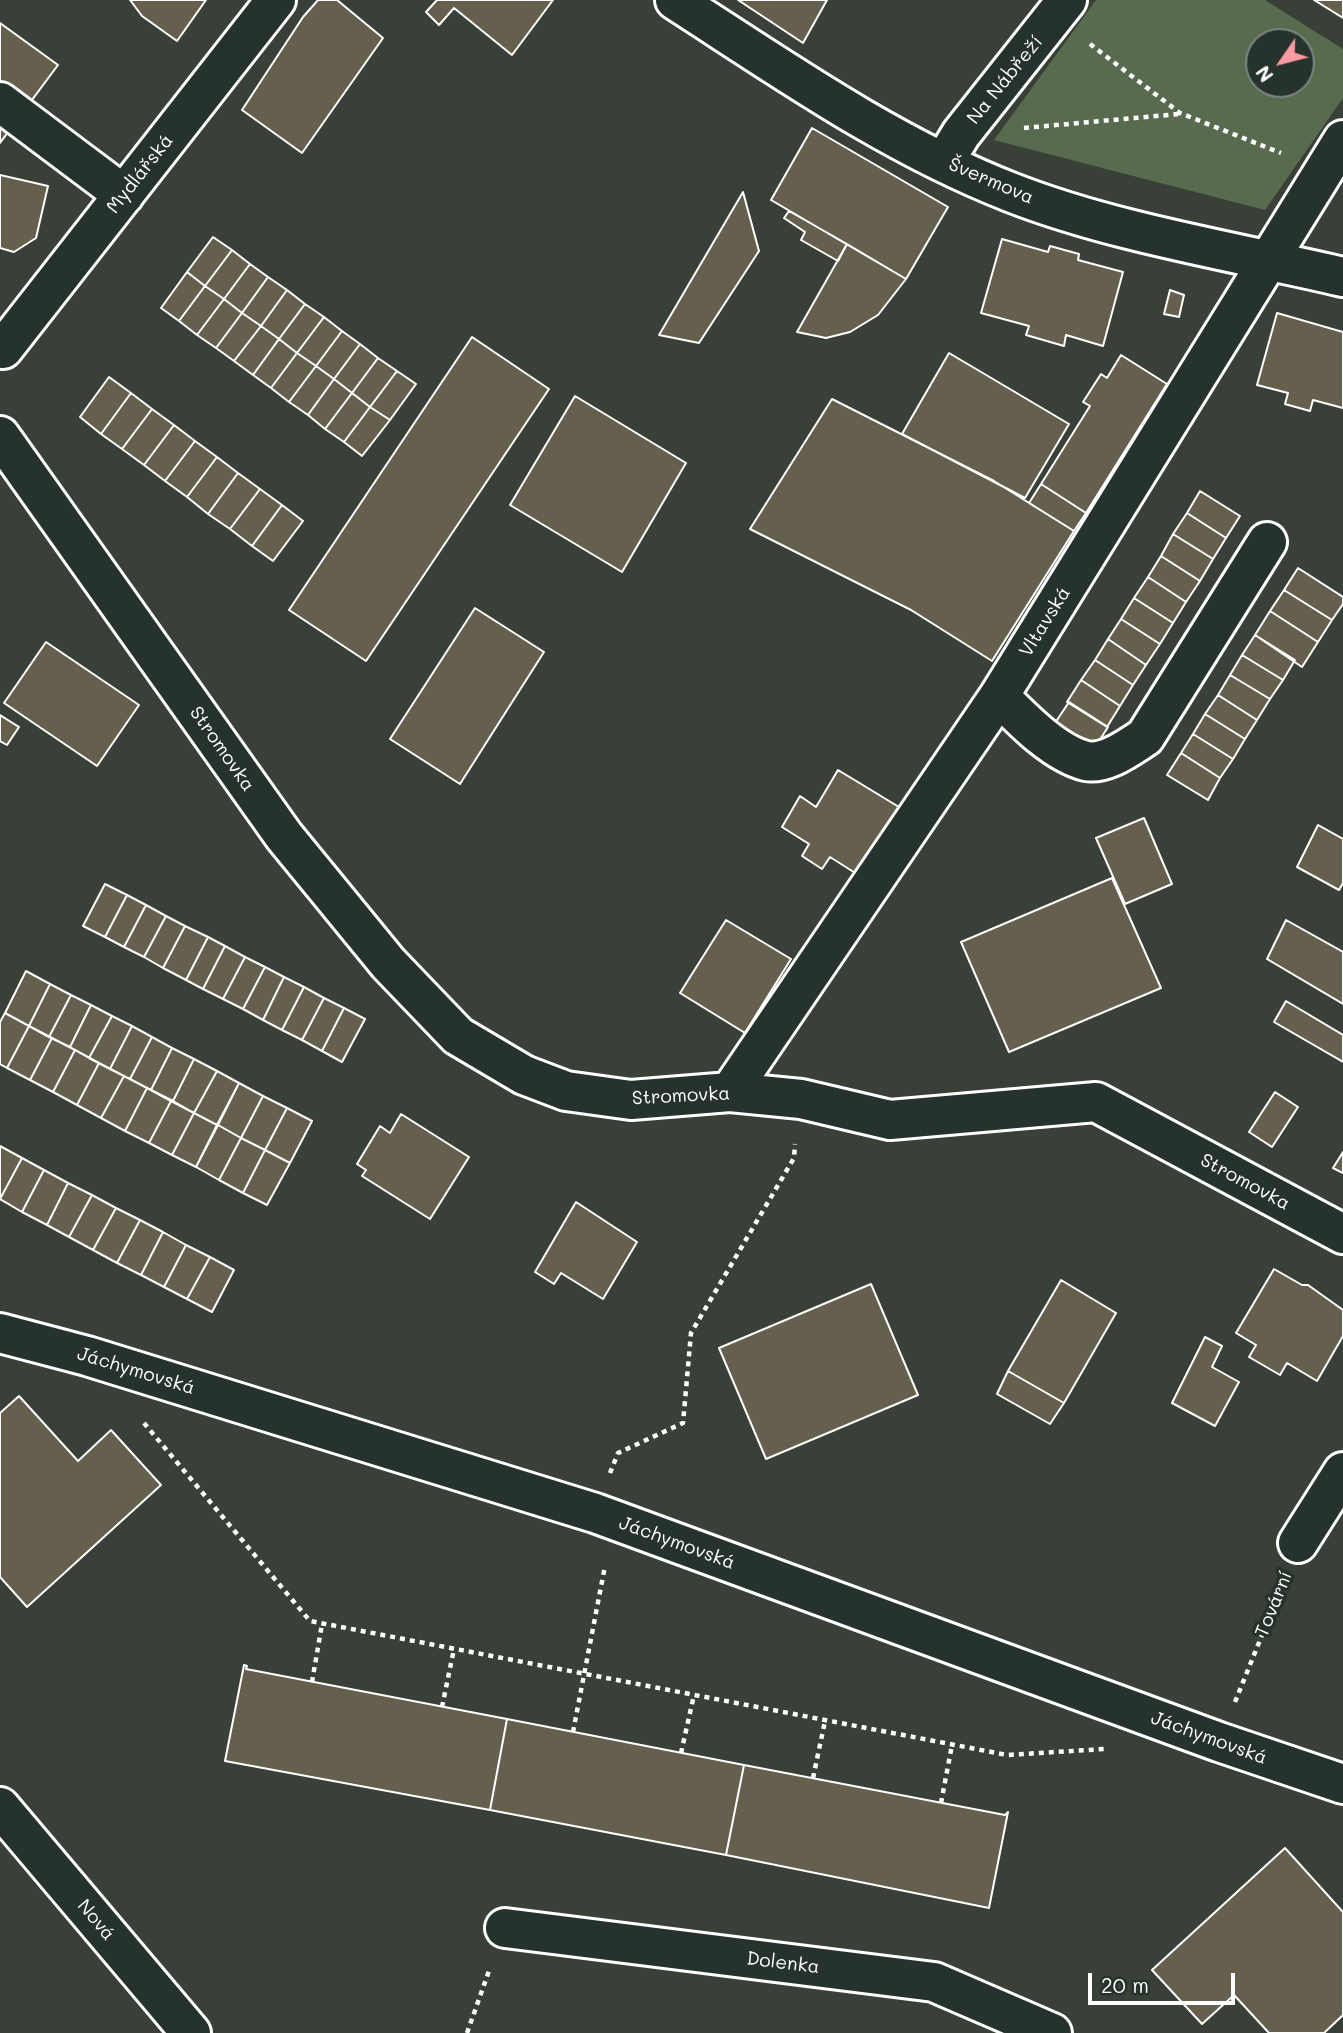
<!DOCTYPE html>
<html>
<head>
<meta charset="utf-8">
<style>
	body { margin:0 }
	#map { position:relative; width:1343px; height:2033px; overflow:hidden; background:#394037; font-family:Mali,sans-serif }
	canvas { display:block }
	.north { position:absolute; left:1245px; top:28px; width:70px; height:70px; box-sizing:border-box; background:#26332d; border:2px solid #7d8581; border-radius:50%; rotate:235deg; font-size:19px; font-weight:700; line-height:28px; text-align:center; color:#fff }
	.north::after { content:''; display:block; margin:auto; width:24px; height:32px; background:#ff9aa2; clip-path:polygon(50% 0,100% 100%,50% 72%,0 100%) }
	.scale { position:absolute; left:1088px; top:1973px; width:147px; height:32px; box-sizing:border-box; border:4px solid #fff; border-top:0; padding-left:9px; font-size:21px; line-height:24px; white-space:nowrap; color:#fff; -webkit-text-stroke:5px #26332d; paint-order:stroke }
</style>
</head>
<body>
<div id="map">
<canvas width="1343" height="2033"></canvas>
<div class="north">N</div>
<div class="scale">20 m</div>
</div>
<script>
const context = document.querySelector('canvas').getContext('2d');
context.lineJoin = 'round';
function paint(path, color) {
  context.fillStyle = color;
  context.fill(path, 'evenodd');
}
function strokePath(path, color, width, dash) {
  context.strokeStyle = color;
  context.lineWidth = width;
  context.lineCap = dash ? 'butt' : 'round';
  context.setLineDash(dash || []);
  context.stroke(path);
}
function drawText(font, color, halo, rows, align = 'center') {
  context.font = font + ' Mali,sans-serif';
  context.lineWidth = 7;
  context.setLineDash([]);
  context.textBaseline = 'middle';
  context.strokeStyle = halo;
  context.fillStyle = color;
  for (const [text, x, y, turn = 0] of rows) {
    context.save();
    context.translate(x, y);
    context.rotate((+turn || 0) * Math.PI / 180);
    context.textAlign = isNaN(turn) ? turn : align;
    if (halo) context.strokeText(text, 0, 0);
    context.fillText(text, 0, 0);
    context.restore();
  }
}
const green = new Path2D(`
	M 1096,0 L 1265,0 L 1343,49 L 1343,98 L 1265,210 L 994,140 ZM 1259,42 L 1301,42 L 1301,84 L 1259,84 Z`);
const building = new Path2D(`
	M 130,0 L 206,0 L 177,41 L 142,16 Z
	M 318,0 L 337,0 L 383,38 L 302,153 L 242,110 L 303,17 Z
	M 437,0 L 553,0 L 512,55 L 454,8 L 439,25 L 426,12 Z
	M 738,0 L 827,0 L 803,43 Z
	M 1314,0 L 1343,0 L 1343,18 Z
	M 0,23 L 58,65 L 0,143 Z
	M 812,128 L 948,207 L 906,279 L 771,200 Z
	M 0,175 L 48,186 L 36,238 L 14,252 L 0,248 Z
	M 743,192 L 759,251 L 699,343 L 659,335 Z
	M 789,211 L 847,244 L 838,261 L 801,240 L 805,232 L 784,218 Z
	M 213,237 L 232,250 L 205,286 L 187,272 Z
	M 1002,239 L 1048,252 L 1050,246 L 1079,254 L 1078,260 L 1123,272 L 1103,346 L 1066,335 L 1064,346 L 1026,335 L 1029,326 L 981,313 Z
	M 847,244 L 906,279 L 878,315 L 850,332 L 826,338 L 797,332 Z
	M 232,250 L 250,264 L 224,299 L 205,286 Z
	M 250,264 L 268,277 L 242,313 L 224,299 Z
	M 187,272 L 205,286 L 179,321 L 161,308 Z
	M 268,277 L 287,290 L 261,326 L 242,313 Z
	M 205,286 L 224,299 L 197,335 L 179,321 Z
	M 287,290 L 305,304 L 279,339 L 261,326 Z
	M 1170,290 L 1184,295 L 1179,317 L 1164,314 Z
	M 224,299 L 242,313 L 216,348 L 197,335 Z
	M 305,304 L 324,317 L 297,353 L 279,339 Z
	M 242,313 L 261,326 L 234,361 L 216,348 Z
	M 1277,313 L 1343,332 L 1343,408 L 1313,400 L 1310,411 L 1285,404 L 1288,393 L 1257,385 Z
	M 324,317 L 342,331 L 316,366 L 297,353 Z
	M 261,326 L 279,339 L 253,375 L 234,361 Z
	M 342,331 L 360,344 L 334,379 L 316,366 Z
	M 472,337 L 549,389 L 366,661 L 289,610 Z
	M 279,339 L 297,353 L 271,388 L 253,375 Z
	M 360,344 L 378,358 L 352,393 L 334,379 Z
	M 297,353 L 316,366 L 289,402 L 271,388 Z
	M 949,353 L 1069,424 L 1025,498 L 902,434 Z
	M 1121,355 L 1167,384 L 1086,513 L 1041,484 L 1090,406 L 1083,402 L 1101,374 L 1107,378 Z
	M 378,358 L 397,371 L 370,407 L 352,393 Z
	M 316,366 L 334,379 L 308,415 L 289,402 Z
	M 397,371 L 416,384 L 390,420 L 370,407 Z
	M 109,377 L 131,393 L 101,434 L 80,417 Z
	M 334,379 L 352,393 L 325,429 L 308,415 Z
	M 131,393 L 152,409 L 122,449 L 101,434 Z
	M 352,393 L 370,407 L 344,442 L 325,429 Z
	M 575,396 L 686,463 L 622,572 L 510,505 Z
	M 832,399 L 994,481 L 1074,531 L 992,661 L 911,610 L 750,529 Z
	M 370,407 L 390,420 L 362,456 L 344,442 Z
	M 152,409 L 174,425 L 144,465 L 122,449 Z
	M 174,425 L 195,441 L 165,481 L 144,465 Z
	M 195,441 L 217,457 L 187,497 L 165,481 Z
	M 217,457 L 238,473 L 208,514 L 187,497 Z
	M 238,473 L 260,489 L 230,529 L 208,514 Z
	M 1041,484 L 1086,513 L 1074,531 L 1029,503 Z
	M 260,489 L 282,505 L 252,546 L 230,529 Z
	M 1200,491 L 1240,516 L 1226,538 L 1187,513 Z
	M 282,505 L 303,521 L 273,561 L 252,546 Z
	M 1187,513 L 1226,538 L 1213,559 L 1173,534 Z
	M 1173,534 L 1213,559 L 1200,581 L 1161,556 Z
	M 1161,556 L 1200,581 L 1186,602 L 1148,577 Z
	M 1298,568 L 1343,597 L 1343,604 L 1332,620 L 1284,590 Z
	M 1148,577 L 1186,602 L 1173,623 L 1134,598 Z
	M 1284,590 L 1332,620 L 1318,642 L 1270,611 Z
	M 1134,598 L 1173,623 L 1160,644 L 1121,619 Z
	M 475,608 L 544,652 L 460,784 L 390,739 Z
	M 1270,611 L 1318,642 L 1302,667 L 1255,635 Z
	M 1121,619 L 1160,644 L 1146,665 L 1108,639 Z
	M 1255,635 L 1295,660 L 1283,680 L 1242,655 Z
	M 1108,639 L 1146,665 L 1133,685 L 1095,660 Z
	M 46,642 L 139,705 L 97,766 L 4,703 Z
	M 1242,655 L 1283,680 L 1270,699 L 1230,675 Z
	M 1095,660 L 1133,685 L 1120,706 L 1081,680 Z
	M 1230,675 L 1270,699 L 1257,720 L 1218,695 Z
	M 1081,680 L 1120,706 L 1107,727 L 1067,702 Z
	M 1218,695 L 1257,720 L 1245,739 L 1205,714 Z
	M 1069,702 L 1108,727 L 1094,749 L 1055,723 Z
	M 1205,714 L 1245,739 L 1233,759 L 1193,734 Z
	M 0,715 L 19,727 L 7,745 L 0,741 Z
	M 1193,734 L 1233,759 L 1220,778 L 1181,753 Z
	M 1181,753 L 1220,778 L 1208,800 L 1167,775 Z
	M 838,770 L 899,807 L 860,876 L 830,857 L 822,869 L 802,856 L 809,844 L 782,827 L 800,796 L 816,807 Z
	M 1144,818 L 1172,884 L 1125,904 L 1096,838 Z
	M 1318,825 L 1343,839 L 1343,883 L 1339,890 L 1297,867 Z
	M 1112,878 L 1161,988 L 1009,1052 L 961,942 Z
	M 105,884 L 127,895 L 105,937 L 83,926 Z
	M 127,895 L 146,905 L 124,947 L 105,937 Z
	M 146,905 L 166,916 L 144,957 L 124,947 Z
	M 166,916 L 185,926 L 163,968 L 144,957 Z
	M 726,920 L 791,959 L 745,1033 L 680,993 Z
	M 1286,920 L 1343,952 L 1343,1004 L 1267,959 Z
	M 185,926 L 208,937 L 186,980 L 163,968 Z
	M 208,937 L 225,946 L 203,989 L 186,980 Z
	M 225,946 L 245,957 L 223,999 L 203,989 Z
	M 245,957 L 265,967 L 243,1009 L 223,999 Z
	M 265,967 L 284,977 L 263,1020 L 243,1009 Z
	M 26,971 L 50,984 L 29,1026 L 5,1013 Z
	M 284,977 L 304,987 L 282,1030 L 263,1020 Z
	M 50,984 L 71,995 L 49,1037 L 29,1026 Z
	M 304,987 L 324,998 L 302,1040 L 282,1030 Z
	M 71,995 L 91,1005 L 70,1047 L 49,1037 Z
	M 324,998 L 344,1008 L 322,1051 L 302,1040 Z
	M 1286,1001 L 1343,1035 L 1343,1062 L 1274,1022 Z
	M 91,1005 L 112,1016 L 89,1058 L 70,1047 Z
	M 344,1008 L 365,1019 L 342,1062 L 322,1051 Z
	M 5,1013 L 29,1026 L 7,1068 L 0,1064 L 0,1022 Z
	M 112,1016 L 132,1026 L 110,1069 L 89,1058 Z
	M 29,1026 L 52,1038 L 30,1080 L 7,1068 Z
	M 132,1026 L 152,1037 L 130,1079 L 110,1069 Z
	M 152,1037 L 172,1048 L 151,1090 L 130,1079 Z
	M 52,1038 L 75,1050 L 53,1092 L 30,1080 Z
	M 172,1048 L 194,1059 L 173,1101 L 151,1090 Z
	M 75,1050 L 99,1063 L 77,1105 L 53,1092 Z
	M 194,1059 L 217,1071 L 194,1113 L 173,1101 Z
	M 99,1063 L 124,1076 L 101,1118 L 77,1105 Z
	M 217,1071 L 239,1083 L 217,1125 L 194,1113 Z
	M 124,1076 L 147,1088 L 125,1131 L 101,1118 Z
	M 239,1083 L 263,1096 L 241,1138 L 218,1125 Z
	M 147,1088 L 171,1101 L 149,1143 L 125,1131 Z
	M 1275,1092 L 1298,1107 L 1272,1147 L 1249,1132 Z
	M 263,1096 L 287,1108 L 265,1150 L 241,1138 Z
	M 171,1101 L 194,1113 L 172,1155 L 149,1143 Z
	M 287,1108 L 312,1121 L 290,1163 L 265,1150 Z
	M 194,1113 L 217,1125 L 196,1167 L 172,1155 Z
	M 401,1114 L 469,1157 L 430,1219 L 362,1176 L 366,1170 L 357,1164 L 380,1126 L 390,1133 Z
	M 218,1125 L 241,1138 L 219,1180 L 196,1167 Z
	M 241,1138 L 265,1150 L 243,1193 L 219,1180 Z
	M 0,1146 L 22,1158 L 0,1199 Z
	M 265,1150 L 290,1163 L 267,1205 L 243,1193 Z
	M 1343,1152 L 1343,1173 L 1333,1168 Z
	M 22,1158 L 44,1170 L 22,1212 L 0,1199 Z
	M 44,1170 L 68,1183 L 47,1225 L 22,1212 Z
	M 68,1183 L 92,1195 L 69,1237 L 47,1225 Z
	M 92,1195 L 116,1208 L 93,1250 L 69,1237 Z
	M 576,1202 L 637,1242 L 603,1299 L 561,1273 L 554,1284 L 535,1272 Z
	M 116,1208 L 140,1220 L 117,1263 L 93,1250 Z
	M 140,1220 L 163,1232 L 141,1275 L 117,1263 Z
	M 163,1232 L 186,1245 L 164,1287 L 141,1275 Z
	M 186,1245 L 210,1257 L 187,1299 L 164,1287 Z
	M 210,1257 L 234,1270 L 212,1312 L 187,1299 Z
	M 1274,1269 L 1302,1285 L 1308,1285 L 1343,1310 L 1343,1336 L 1317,1381 L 1287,1363 L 1280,1375 L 1249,1357 L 1256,1345 L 1236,1333 Z
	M 1061,1280 L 1116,1313 L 1064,1403 L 1008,1371 Z
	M 871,1284 L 918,1395 L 766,1459 L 719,1348 Z
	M 1205,1337 L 1222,1346 L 1212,1367 L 1239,1382 L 1215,1426 L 1172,1403 Z
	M 1008,1371 L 1064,1403 L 1050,1424 L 997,1394 Z
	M 19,1396 L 78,1461 L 111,1430 L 161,1485 L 27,1607 L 0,1577 L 0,1413 Z
	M 244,1665 L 247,1666 L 246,1669 L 507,1719 L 490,1810 L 225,1761 Z
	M 507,1719 L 744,1765 L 726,1855 L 490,1810 Z
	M 744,1765 L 1005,1815 L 1008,1812 L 989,1908 L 726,1855 Z
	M 1285,1848 L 1343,1912 L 1343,2015 L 1324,2033 L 1269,2033 L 1234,1995 L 1202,2024 L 1152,1970 Z`);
const path = new Path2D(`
	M 1090,44 L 1180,113 L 1281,153
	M 1024,128 L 1179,114
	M 144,1423 L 310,1621 L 1007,1755 L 1104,1749
	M 610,1473 L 618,1453 L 683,1423 L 691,1333 L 794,1158 L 795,1144
	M 312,1682 L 322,1624
	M 1235,1702 L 1283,1583
	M 442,1707 L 454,1649
	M 573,1732 L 605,1566
	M 681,1753 L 694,1695
	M 813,1778 L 825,1721
	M 941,1803 L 952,1745
	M 467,2033 L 490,1968`);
const minor = new Path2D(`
	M 675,0 C 782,69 890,145 1010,192 C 1111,232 1236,252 1343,277
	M 0,102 L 124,195
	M 944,162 L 961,134 L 1067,0
	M 3,349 L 276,0
	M 0,436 L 284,836 L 388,963 L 458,1036 L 524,1075 L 566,1091 L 631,1100 L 730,1092 L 801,1099 L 890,1120 L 1096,1102 L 1343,1234
	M 999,696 C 1021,718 1054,753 1086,761 C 1106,765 1129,747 1145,737 L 1267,542
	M 730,1092 L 999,696 L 1343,140
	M 0,1333 L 87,1356 L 595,1513 L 1219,1742 L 1343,1784
	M 1298,1543 L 1343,1472
	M 0,1807 L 191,2033
	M 505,1928 L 934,1982 L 1052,2033`);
const streetNames = [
	["Na Nábřeží",1005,80,-51],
	["Mydlářská",140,174,-52],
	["Švermova",991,181,23],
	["Vltavská",1045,622,-58],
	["Stromovka",222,749,55],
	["Stromovka",681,1096,-3],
	["Stromovka",1245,1182,28],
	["Jáchymovská",136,1371,17],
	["Jáchymovská",677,1543,20],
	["Tovární",1274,1604,-68],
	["Jáchymovská",1209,1738,20],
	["Nová",96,1920,50],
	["Dolenka",783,1963,7]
];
paint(green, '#596b4e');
paint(building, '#65604e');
strokePath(building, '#fff', 2);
strokePath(minor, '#fff', 44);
strokePath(path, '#fff', 4.5, [5, 5]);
strokePath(minor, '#26332d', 38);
drawText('19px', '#fff', '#26332d', streetNames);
</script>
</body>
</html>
